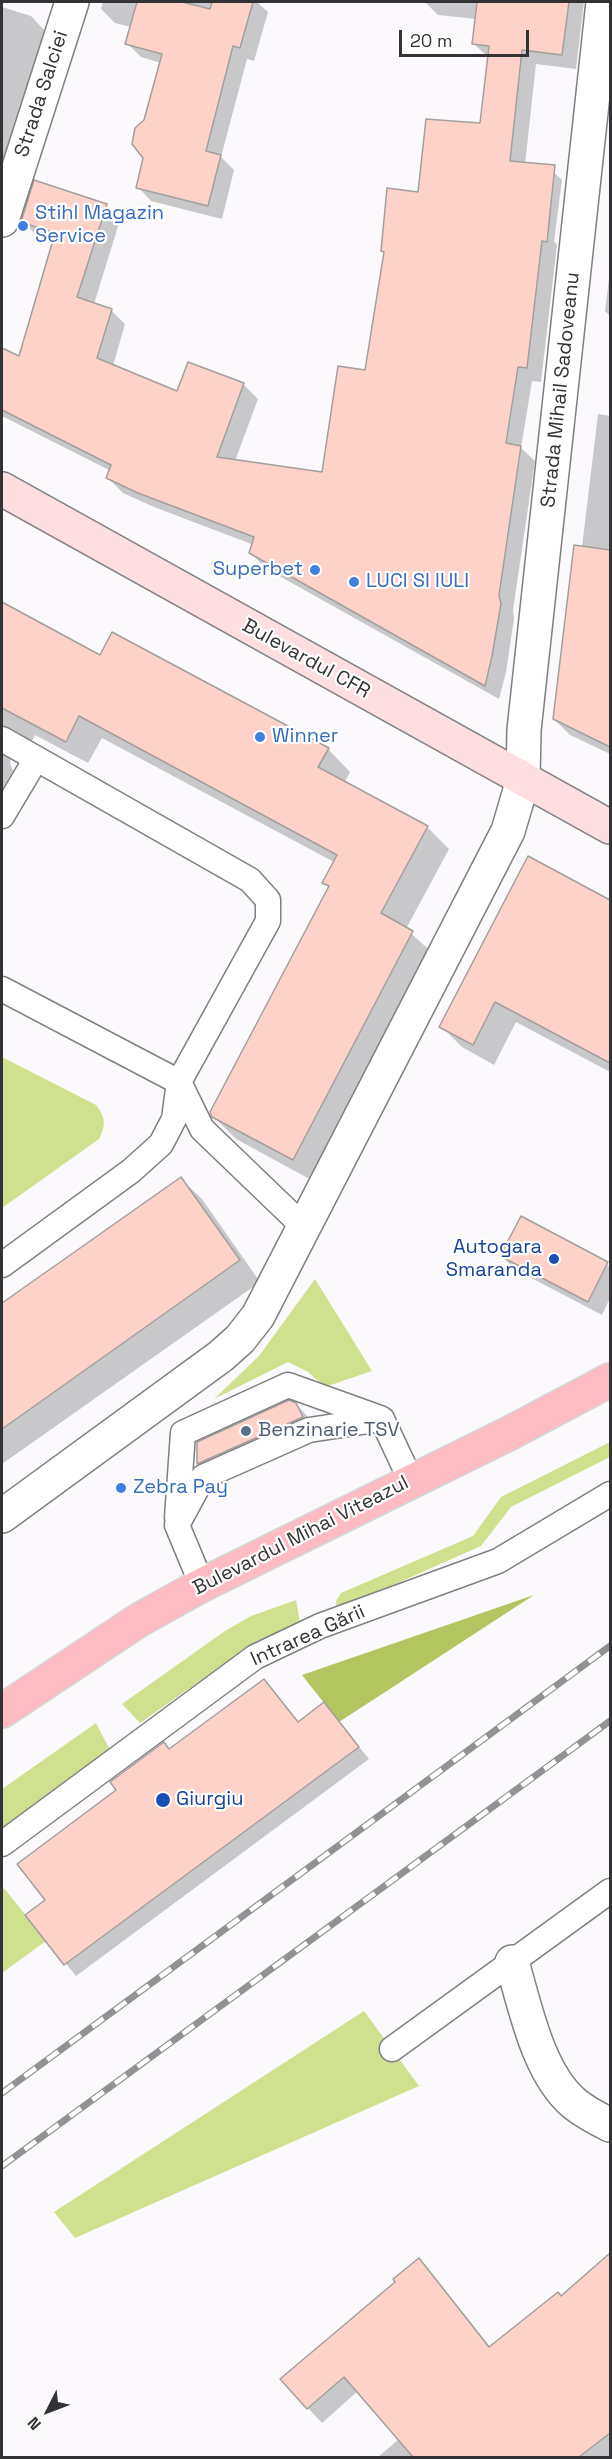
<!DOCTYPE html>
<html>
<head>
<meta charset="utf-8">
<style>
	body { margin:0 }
	#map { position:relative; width:612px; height:2459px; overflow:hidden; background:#fbf9fc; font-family:"Space Grotesk",sans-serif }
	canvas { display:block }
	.frame { position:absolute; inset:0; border:3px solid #333234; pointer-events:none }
	.north { position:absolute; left:18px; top:2381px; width:60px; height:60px; -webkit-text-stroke:4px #fff; paint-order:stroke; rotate:228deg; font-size:16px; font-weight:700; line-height:24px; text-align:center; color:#333234 }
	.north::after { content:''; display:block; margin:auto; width:21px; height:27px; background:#333234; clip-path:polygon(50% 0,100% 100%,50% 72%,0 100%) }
	.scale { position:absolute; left:399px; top:30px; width:130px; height:27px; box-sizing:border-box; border:3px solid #333234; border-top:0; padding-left:8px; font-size:18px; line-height:21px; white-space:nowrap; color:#333234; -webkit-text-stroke:4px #fff; paint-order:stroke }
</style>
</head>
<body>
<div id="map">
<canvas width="612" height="2459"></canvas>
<div class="frame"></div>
<div class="north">N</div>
<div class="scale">20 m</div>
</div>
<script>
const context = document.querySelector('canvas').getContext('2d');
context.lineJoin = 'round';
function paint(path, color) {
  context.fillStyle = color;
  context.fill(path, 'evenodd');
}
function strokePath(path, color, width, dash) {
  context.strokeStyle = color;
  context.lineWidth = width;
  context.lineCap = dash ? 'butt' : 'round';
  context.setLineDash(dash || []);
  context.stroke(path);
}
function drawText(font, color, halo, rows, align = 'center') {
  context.font = font + ' "Space Grotesk",sans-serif';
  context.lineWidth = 4.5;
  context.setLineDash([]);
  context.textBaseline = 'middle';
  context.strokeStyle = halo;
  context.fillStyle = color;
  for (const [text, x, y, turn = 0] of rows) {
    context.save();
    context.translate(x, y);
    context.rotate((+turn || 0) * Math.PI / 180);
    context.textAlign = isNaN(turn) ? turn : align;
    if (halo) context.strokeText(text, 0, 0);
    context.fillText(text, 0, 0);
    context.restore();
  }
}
const green = new Path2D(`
	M 2,1057 L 96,1105 C 106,1118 106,1125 99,1139 L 2,1208 Z
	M 315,1279 L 372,1371 L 325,1387 L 308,1372 L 288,1362 L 214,1399 L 259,1356 Z
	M 610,1442 L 610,1457 L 511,1507 L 481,1546 L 337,1610 L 336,1601 L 341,1593 L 473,1536 L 501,1497 Z
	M 296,1600 L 301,1628 L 263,1640 L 241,1652 L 140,1723 L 122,1704 L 225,1631 L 251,1616 Z
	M 96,1723 L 110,1750 L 2,1832 L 2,1789 Z
	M 4,1888 L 46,1941 L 2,1973 L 2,1891 Z
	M 364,2011 L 419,2086 L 75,2238 L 54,2212 Z`);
const forest = new Path2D(`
	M 534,1595 L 339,1722 L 302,1675 Z`);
const shadow = new Path2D(`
	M 103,2 L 257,2 L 268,12 L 254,61 L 247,59 L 221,157 L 234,170 L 222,219 L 151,201 L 138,187 L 145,158 L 161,63 L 141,57 L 127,43 L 131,27 L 115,23 L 101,9 Z
	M 425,2 L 584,2 L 576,69 L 536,64 L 525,164 L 547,166 L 562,180 L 554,241 L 557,245 L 541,382 L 532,381 L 521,448 L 535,461 L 513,610 L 514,619 L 506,672 L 499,699 L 265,568 L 251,553 L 254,545 L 154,507 L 123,493 L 108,478 L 111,471 L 2,416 L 2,350 L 20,358 L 54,242 L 37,236 L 23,221 L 106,206 L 120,220 L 94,304 L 111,310 L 125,324 L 113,366 L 178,393 L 189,364 L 244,385 L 258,399 L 235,461 L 323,474 L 366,372 L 385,254 L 382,251 L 419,194 L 481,124 L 489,58 L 473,43 L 476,19 L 438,15 Z
	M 2,7 L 31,16 L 45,31 L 17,125 L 2,219 Z
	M 610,271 L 610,316 L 605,311 Z
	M 598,414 L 610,416 L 610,754 L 570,735 L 554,719 L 582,547 Z
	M 2,604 L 101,657 L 328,749 L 350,772 L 344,783 L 427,827 L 449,849 L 406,929 L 435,955 L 315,1182 L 236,1139 L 213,1116 L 329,888 L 324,882 L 334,862 L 102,738 L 88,763 L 35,735 L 28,748 L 12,754 L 10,763 L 13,771 L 2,790 Z
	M 528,858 L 610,902 L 610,1072 L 516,1022 L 494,1065 L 462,1047 L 441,1026 Z
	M 181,1179 L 202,1199 L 260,1282 L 2,1464 L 2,1305 Z
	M 521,1218 L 610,1267 L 610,1298 L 602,1315 L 516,1270 L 502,1256 Z
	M 296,1404 L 310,1419 L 212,1477 L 198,1464 L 198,1443 Z
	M 264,1681 L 299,1723 L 324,1704 L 369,1759 L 76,1976 L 27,1916 L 48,1900 L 170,1751 Z
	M 419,2260 L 433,2275 L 491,2348 L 561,2297 L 593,2269 L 610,2287 L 610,2458 L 377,2458 L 399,2439 L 358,2391 L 322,2423 L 308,2408 L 282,2380 L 397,2282 Z`);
const building = new Path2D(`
	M 137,2 L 182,2 L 210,9 L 212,2 L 253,2 L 240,48 L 233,46 L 206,151 L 221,155 L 208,206 L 136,188 L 143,158 L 132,144 L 135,128 L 144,120 L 162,54 L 125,44 Z
	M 477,2 L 569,2 L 562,55 L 522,50 L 510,161 L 555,165 L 547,242 L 542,241 L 527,368 L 518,367 L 506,443 L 521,446 L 499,595 L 501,604 L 492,656 L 485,686 L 249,553 L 254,537 L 138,493 L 106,478 L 111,465 L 2,410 L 2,348 L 19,356 L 55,233 L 21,222 L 34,180 L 107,204 L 77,297 L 112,309 L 97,358 L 177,391 L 188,362 L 244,383 L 217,457 L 322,472 L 338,366 L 365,370 L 384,252 L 381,251 L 387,188 L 418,192 L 426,119 L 480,123 L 489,46 L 472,44 Z
	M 574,545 L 610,550 L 610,747 L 553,719 Z
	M 2,602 L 100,655 L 112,632 L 329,748 L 318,767 L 428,826 L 381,913 L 413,931 L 293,1160 L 212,1117 L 210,1112 L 329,886 L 322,883 L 337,855 L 79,716 L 66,742 L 2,708 Z
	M 528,856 L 610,900 L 610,1063 L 495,1002 L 473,1045 L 439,1027 Z
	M 181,1177 L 240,1260 L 2,1429 L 2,1303 Z
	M 521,1216 L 608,1262 L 588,1302 L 500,1256 Z
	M 289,1400 L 296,1403 L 303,1417 L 197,1464 L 197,1442 Z
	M 264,1679 L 298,1722 L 324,1702 L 359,1747 L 64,1965 L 25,1915 L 45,1900 L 17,1864 L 116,1790 L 110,1782 L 164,1742 L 169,1749 Z
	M 610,2253 L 610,2433 L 579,2457 L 413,2457 L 344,2377 L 307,2409 L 280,2379 L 395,2282 L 393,2279 L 419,2258 L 489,2347 L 558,2292 L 561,2296 Z`);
const service = new Path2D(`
	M 2,739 L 250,880 L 268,900 L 268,921 L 179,1082 L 174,1119 L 161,1144 L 131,1171 L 2,1265
	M 2,816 L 36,759
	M 2,989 L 179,1082 L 202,1129 L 305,1228
	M 177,1518 L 183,1433 L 288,1385 L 380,1418
	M 202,1585 L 177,1525 L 203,1477 L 309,1430 L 382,1419 L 411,1481
	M 2,1844 L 255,1657 L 320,1626 L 498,1561 L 610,1494
	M 392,2049 L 610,1891`);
const minor = new Path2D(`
	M 2,220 L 72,2
	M 2,1516 L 221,1356 L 240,1339 L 258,1316 L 508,831 L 523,780 L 524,730 L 603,2
	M 512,1962 C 525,2006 538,2074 575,2104 C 586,2113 598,2119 610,2125`);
const secondary = new Path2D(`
	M 2,489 L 610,827`);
const primary = new Path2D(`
	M 2,1711 L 139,1620 L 202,1585 L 510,1433 L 610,1380`);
const rail = new Path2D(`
	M 2,2093 L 610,1646
	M 2,2166 L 610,1721`);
const markers = [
	[23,226,6,"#3f7fe0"],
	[315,570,6,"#3f7fe0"],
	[354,582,6,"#3f7fe0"],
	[260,737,6,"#3f7fe0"],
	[554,1259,6,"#1a4fb4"],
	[246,1431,6,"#5c6f8a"],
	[121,1488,6,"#3f7fe0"],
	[163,1800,8,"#1a4fb4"]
];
const streetNames = [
	["Strada Salciei",42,94,-72],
	["Strada Mihail Sadoveanu",561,390,-84],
	["Bulevardul CFR",306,659,29],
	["Bulevardul Mihai Viteazul",301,1536,-27],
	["Intrarea Gării",308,1636,-24]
];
const shopNames = [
	["Stihl Magazin",35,214],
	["Service",35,237],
	["Superbet",303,570,"right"],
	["LUCI SI IULI",366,582],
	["Winner",272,737],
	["Zebra Pay",133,1488]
];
const transitNames = [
	["Autogara",542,1248],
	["Smaranda",542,1271],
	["Giurgiu",176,1800,"left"]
];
const serviceNames = [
	["Benzinarie TSV",258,1431]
];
paint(green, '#cfe18e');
paint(forest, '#b2c561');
paint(shadow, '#0003');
paint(building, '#fed2c9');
strokePath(building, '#a29f9e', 1.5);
strokePath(service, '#807f82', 27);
strokePath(minor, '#807f82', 36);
strokePath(secondary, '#807f82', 36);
strokePath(primary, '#d6d6d6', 36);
strokePath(service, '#fff', 24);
strokePath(minor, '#fff', 33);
strokePath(secondary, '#fedee1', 33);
strokePath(primary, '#fdbcc4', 33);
strokePath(rail, '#929193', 7);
strokePath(rail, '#fff', 4.5, [14]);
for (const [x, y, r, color] of markers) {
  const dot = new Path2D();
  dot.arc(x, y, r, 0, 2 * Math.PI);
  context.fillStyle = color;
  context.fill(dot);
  strokePath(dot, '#fff', 2);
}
drawText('20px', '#333234', '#fff', streetNames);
drawText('20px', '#366cbe', '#fff', shopNames, 'left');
drawText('20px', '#164399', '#fff', transitNames, 'right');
drawText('20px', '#4e5e75', '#fff', serviceNames, 'left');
</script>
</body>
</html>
